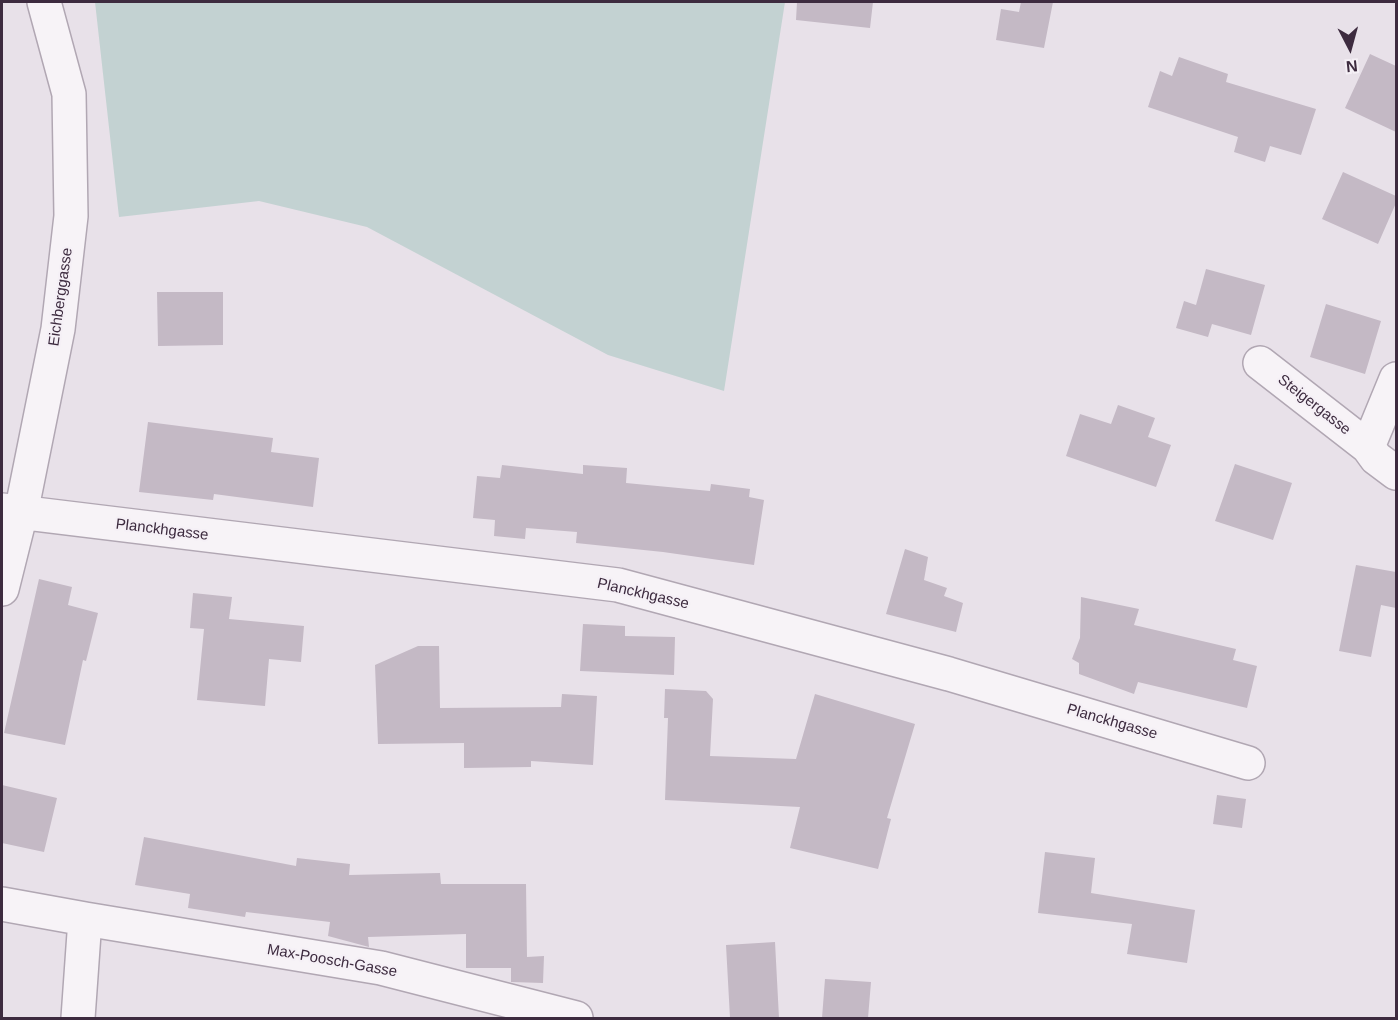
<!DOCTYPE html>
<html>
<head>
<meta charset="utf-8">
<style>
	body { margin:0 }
	#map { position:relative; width:1398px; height:1020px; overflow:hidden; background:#e8e1e9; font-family:Helvetica,sans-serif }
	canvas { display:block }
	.frame { position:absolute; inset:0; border:3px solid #3d2b3f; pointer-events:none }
	.north { position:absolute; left:1320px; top:18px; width:60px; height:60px; -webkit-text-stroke:4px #f5f0f6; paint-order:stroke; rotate:174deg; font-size:16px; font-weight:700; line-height:24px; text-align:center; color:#3d2b3f }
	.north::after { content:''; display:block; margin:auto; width:21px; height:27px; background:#3d2b3f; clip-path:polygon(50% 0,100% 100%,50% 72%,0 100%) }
</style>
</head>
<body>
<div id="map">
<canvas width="1398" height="1020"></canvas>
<div class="frame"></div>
<div class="north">N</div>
</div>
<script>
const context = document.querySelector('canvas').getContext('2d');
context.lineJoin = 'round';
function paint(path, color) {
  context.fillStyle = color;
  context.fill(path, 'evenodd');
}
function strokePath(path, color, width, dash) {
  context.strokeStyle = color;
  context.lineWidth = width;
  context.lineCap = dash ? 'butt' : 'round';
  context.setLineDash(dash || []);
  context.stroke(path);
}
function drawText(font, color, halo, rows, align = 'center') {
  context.font = font + ' Helvetica,sans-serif';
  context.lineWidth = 4.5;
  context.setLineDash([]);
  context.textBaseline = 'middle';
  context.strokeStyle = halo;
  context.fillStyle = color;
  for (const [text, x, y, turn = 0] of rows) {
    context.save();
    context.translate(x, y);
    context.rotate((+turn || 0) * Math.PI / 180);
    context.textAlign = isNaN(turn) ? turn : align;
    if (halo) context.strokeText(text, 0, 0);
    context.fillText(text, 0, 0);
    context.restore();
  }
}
const green = new Path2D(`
	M 95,2 L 785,2 L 724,391 L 608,355 L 367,227 L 259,201 L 119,217 Z`);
const building = new Path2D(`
	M 797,2 L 873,2 L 870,28 L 796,20 Z
	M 1021,2 L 1053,2 L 1044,48 L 996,40 L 1001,9 L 1019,12 Z
	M 1370,54 L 1396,66 L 1396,132 L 1345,108 Z
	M 1179,57 L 1228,74 L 1226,82 L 1316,109 L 1301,155 L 1270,146 L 1265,162 L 1234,152 L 1238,137 L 1148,107 L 1160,71 L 1172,76 Z
	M 1343,172 L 1396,196 L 1396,203 L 1378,244 L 1322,219 Z
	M 1206,269 L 1265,285 L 1251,335 L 1212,324 L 1208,337 L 1176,328 L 1184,301 L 1196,305 Z
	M 157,292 L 223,292 L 223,345 L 158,346 Z
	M 1326,304 L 1381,321 L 1365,374 L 1310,357 Z
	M 1118,405 L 1155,418 L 1148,437 L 1171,445 L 1156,487 L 1066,456 L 1080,414 L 1111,424 Z
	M 148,422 L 273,438 L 271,452 L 319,458 L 313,507 L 214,494 L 213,500 L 139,492 Z
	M 1235,464 L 1292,483 L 1273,540 L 1215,521 Z
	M 502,465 L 583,474 L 583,465 L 627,468 L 626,483 L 710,491 L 711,484 L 750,489 L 749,497 L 764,500 L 754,565 L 663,552 L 576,543 L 577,532 L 526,528 L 525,539 L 494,536 L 495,520 L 473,518 L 477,476 L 500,478 Z
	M 905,549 L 928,557 L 924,580 L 947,588 L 944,596 L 963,603 L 956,632 L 886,614 Z
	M 1356,565 L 1396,572 L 1396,608 L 1381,605 L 1371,657 L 1339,651 Z
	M 39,579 L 72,587 L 68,605 L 98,613 L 86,661 L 83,660 L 65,745 L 4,733 Z
	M 193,593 L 232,597 L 229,619 L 304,626 L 301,662 L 269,659 L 265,706 L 197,700 L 204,629 L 190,628 Z
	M 1081,597 L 1139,609 L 1134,625 L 1236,649 L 1233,660 L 1257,666 L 1247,708 L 1138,682 L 1134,694 L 1079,674 L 1079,663 L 1072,659 L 1080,638 Z
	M 583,624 L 625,626 L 625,636 L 675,637 L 674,675 L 580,671 Z
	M 418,646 L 439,646 L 440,708 L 561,707 L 562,694 L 597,696 L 593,765 L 531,761 L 531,767 L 464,768 L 464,743 L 378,744 L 375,665 Z
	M 665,689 L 706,691 L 713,699 L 710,756 L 796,759 L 815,694 L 915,724 L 887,818 L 891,819 L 878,869 L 790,848 L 800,807 L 665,800 L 668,718 L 664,718 Z
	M 2,785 L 57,798 L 44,852 L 2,843 Z
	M 1217,795 L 1246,799 L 1242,828 L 1213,824 Z
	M 144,837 L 296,866 L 297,858 L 350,864 L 349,875 L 440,873 L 441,884 L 526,884 L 527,957 L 544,956 L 543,983 L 511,982 L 511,968 L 466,968 L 466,934 L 368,937 L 369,947 L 328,936 L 330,922 L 246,912 L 245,917 L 188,908 L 190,894 L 135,885 Z
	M 1045,852 L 1095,858 L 1091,893 L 1195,910 L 1187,963 L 1127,954 L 1132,924 L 1038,913 Z
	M 775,942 L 779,1018 L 730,1018 L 726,945 Z
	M 825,979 L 871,982 L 868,1018 L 822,1018 Z`);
const street = new Path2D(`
	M 1260,363 L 1368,447 L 1376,458 L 1396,473
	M 1368,447 L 1396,379
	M 2,510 L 618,585 L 949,674 L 1248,763
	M 2,589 L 21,513 L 58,329 L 71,216 L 69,94 L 44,2
	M 2,904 L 85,919 L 78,1018
	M 85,919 L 381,968 L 576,1018`);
const streetNames = [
	["Eichberggasse",61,297,-82],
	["Steigergasse",1314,405,38],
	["Planckhgasse",162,530,7],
	["Planckhgasse",643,594,13],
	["Planckhgasse",1112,722,16],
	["Max-Poosch-Gasse",332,961,10]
];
paint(green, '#c3d2d2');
paint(building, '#c4b9c5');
strokePath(street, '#b1a7b3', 36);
strokePath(street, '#f7f3f7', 33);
drawText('15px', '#3d2b3f', '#f5f0f6', streetNames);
</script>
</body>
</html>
